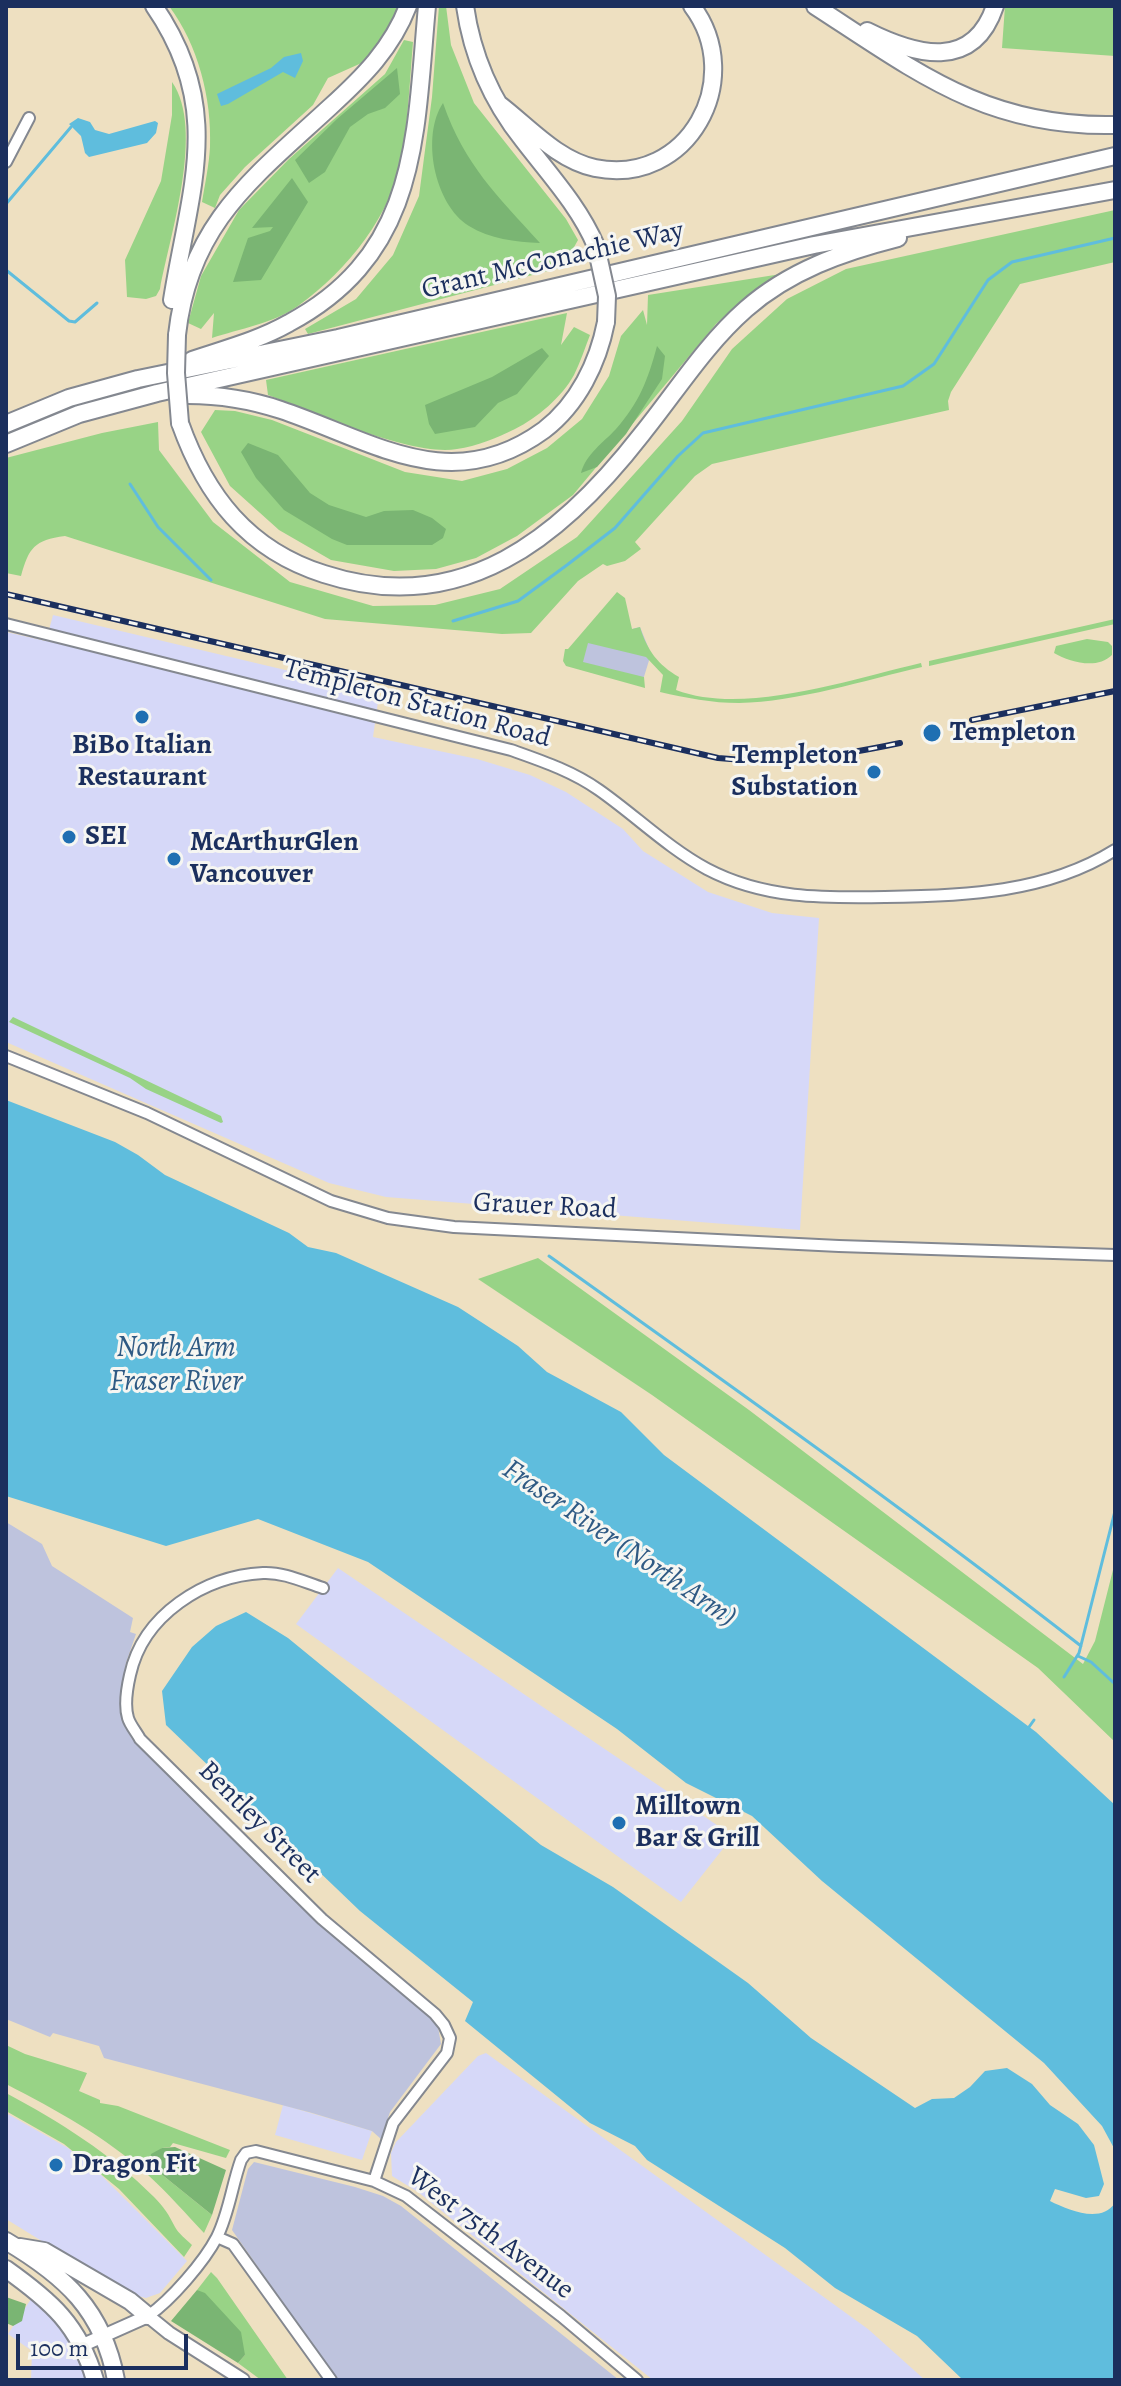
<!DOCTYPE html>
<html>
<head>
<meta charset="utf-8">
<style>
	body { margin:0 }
	#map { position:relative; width:1121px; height:2386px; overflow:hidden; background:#eee0c1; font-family:Alegreya,serif }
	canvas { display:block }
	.frame { position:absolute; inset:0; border:8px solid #1b2f5e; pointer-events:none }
	.scale { position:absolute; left:16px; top:2334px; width:172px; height:36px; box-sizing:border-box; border:4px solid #1b2f5e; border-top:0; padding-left:10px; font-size:24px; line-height:28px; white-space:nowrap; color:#1b2f5e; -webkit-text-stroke:6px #f6f6f2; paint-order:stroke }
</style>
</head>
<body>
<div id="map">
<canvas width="1121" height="2386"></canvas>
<div class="frame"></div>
<div class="scale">100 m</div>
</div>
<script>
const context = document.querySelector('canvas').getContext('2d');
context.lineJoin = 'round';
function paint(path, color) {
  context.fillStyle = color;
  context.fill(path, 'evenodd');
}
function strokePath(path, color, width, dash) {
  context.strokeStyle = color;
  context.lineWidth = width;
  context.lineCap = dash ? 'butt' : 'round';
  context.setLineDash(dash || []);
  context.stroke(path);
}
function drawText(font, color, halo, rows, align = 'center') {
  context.font = font + ' Alegreya,serif';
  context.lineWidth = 6;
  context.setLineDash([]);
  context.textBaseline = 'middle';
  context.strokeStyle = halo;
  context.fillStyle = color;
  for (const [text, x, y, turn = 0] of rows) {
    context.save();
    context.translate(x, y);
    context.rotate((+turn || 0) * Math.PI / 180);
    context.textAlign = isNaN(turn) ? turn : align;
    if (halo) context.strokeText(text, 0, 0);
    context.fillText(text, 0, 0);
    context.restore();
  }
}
const built = new Path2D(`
	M 53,615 L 374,691 L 378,702 L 373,737 L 477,759 L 530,775 L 566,792 L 623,829 L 643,851 L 708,892 L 772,913 L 819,918 L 800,1230 L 386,1197 L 329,1183 L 6,1042 L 6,632 L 46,641 Z
	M 338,1568 L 733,1836 L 681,1902 L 296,1624 Z
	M 486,2053 L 868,2329 L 925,2380 L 653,2380 L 418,2192 L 392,2176 L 391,2153 L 396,2142 L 478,2056 Z
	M 283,2105 L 372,2131 L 362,2160 L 275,2135 Z
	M 6,2113 L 68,2148 L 96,2170 L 187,2261 L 160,2293 L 146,2298 L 126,2293 L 6,2219 Z
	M 31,2299 L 56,2323 L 69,2340 L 86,2380 L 31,2380 L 32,2351 L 8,2334 Z`);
const industrial = new Path2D(`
	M 599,627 L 621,632 L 640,627 L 651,654 L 643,680 L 569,662 Z
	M 6,1522 L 42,1544 L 52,1566 L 133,1618 L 130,1632 L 136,1634 L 126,1663 L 121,1715 L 132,1739 L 325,1929 L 426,2012 L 438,2027 L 441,2044 L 390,2112 L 381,2139 L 372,2131 L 312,2113 L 104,2058 L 99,2046 L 53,2033 L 50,2037 L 6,2019 Z
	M 254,2162 L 355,2187 L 383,2196 L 401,2206 L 619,2380 L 337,2380 L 232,2230 L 248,2169 Z`);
const green = new Path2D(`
	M 169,6 L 399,6 L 395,18 L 366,61 L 328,78 L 313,105 L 245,167 L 220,195 L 215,208 L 202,202 C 205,184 209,165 210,147 C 212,98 198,45 169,6 Z
	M 439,6 L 446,6 L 451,45 L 474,103 L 566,219 L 578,240 L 563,267 L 308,334 L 305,329 L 356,299 L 393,255 L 419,196 L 432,97 Z
	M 1005,6 L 1115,6 L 1115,56 L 1002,48 Z
	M 404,40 L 413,42 C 410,79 408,116 403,152 C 393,214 348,270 298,306 C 274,323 239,329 212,338 L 214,313 L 201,329 L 188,323 L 201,276 L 239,210 L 289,159 L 385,74 Z
	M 172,82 C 205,129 170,235 160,289 L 156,296 L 146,299 L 127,297 L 125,260 L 161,181 L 172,115 Z
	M 1115,210 L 1115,262 L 1020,284 L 951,392 L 948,401 L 949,410 L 712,464 L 695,476 L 635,542 L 641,549 L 625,561 L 607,566 L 603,564 L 578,581 L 531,633 L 502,634 L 325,619 L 65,536 C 34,540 29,548 21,576 L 6,573 L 6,458 L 102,433 L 158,422 L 159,450 L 213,522 L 290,582 L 373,606 L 435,605 L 500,589 L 577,537 L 682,421 L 732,349 L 787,299 L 846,269 Z
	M 781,274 L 746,297 L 716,324 L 573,495 L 517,536 L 476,558 L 436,569 L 394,571 L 331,560 L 279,530 L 230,486 L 201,432 L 215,410 L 235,411 L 272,420 L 405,472 L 462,481 L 507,469 L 547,448 L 582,419 L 609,376 L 621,336 L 643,310 L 647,325 L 648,295 Z
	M 567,313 L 561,345 L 574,327 L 590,335 C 585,348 580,363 574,375 C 562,397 537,418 515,429 C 497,438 477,446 457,449 C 412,457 313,412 268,395 L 266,380 Z
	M 617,592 L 625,598 L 632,629 L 640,627 C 647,650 658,665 679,677 L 676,690 C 744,716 851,679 921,663 L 922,667 C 865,680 797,702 739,703 C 712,703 686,698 660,692 L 663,675 L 646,657 L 588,643 L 583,662 L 644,677 L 645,688 L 566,666 L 563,661 L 565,649 L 568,649 Z
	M 1115,619 L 1115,624 L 929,666 L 929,661 Z
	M 1087,639 L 1108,642 L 1112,646 L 1112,655 C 1097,670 1070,662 1054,653 L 1056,646 Z
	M 13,1017 L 221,1116 L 223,1122 L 221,1123 L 146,1089 L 130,1078 L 9,1022 Z
	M 538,1258 L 749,1410 L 1083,1664 L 1095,1641 L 1115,1562 L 1115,1742 L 1038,1668 L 652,1395 L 478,1279 Z
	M 6,2045 L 25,2054 L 87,2073 L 79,2091 L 100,2100 L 100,2103 L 118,2106 L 230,2150 L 226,2158 L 173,2143 L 170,2147 L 162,2148 L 150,2165 L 212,2215 L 204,2233 C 186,2214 168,2193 148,2175 C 106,2137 56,2110 6,2084 Z
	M 6,2093 C 60,2122 110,2153 154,2197 C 164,2207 169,2215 175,2227 C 178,2233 187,2240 192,2245 L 184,2257 L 119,2189 L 64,2144 L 6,2111 Z
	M 211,2272 L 217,2278 L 288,2380 L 261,2380 L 238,2363 L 245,2355 L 197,2290 Z`);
const forest = new Path2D(`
	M 397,68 L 400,94 L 385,108 L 368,114 L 350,127 L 325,172 L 309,183 L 295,160 L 337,119 Z
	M 443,103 C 465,166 497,195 540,243 C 515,242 490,239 469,226 C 434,204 421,136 443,103 Z
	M 292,178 L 308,202 L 261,280 L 233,282 L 248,238 L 270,231 L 273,227 L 252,228 Z
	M 657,346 L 665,356 L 662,379 L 626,434 L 597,467 L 581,473 C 586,454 603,443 616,429 C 639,403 648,380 657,346 Z
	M 542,348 L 549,356 L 517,394 L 498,403 L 475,427 L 435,434 L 429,424 L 425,405 L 492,377 Z
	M 248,443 L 278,455 L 310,493 L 329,505 L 366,517 L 384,511 L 413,510 L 432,518 L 446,529 L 443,538 L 432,545 L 347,545 L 332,539 L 284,510 L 256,478 L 241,452 Z
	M 175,2147 L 226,2170 L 212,2215 L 150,2165 L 151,2154 L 162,2148 Z
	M 197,2290 L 205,2293 L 241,2332 L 245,2355 L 238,2363 L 171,2321 Z
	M 6,2297 L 26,2304 L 22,2321 L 13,2326 L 6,2323 Z`);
const water = new Path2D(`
	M 301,53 L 303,61 L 295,78 L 283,72 L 228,104 L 221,106 L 217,94 L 271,68 L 284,57 Z
	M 78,118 L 90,122 L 95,130 L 109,134 L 155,121 L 158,123 L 156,133 L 147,143 L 89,157 L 85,153 L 81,136 L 69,124 Z
	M 6,1100 L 115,1142 L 138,1155 L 165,1175 L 289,1233 L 308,1247 L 336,1253 L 458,1307 L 518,1346 L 547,1372 L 621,1412 L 664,1455 L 1036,1732 L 1115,1805 L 1115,2150 L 1102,2126 L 1044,2063 L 822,1881 L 752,1816 L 686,1783 L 617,1729 L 368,1562 L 258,1519 L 166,1546 L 6,1496 Z
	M 246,1612 L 288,1638 L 541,1845 L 613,1887 L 748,1983 L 811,2038 L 915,2108 L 932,2099 L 954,2098 L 970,2087 L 985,2071 L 1007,2068 L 1032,2084 L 1050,2105 L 1078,2124 L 1094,2145 L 1104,2184 L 1099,2196 L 1086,2198 L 1055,2189 L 1050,2201 C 1068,2210 1101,2224 1115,2203 L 1115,2380 L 963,2380 L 917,2336 L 835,2288 L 785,2248 L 647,2160 L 635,2146 L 590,2123 L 465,2021 L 473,2002 L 360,1911 L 166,1725 L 162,1691 L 192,1647 L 216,1626 Z`);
const stream = new Path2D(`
	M 6,204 L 71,127
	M 6,270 L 69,321 L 75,322 L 97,303
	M 130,484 L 158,527 L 211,580
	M 453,621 L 518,601 L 567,565 L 615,528 L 678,456 L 703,433 L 903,386 L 934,364 L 988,280 L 1012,262 L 1115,238
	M 549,1256 C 728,1384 908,1511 1081,1646
	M 1078,1656 L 1091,1662 L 1115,1684
	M 1064,1677 L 1079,1653 L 1115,1511
	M 1029,1727 L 1034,1720`);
const minor = new Path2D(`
	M 6,162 L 29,118
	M 6,624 L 511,750 C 542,761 572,771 599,790 C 636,816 668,848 707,869 C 764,899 823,898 885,897 C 964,896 1046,893 1115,850
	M 6,1056 L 147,1113 L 331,1201 L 388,1218 L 454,1227 L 839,1246 L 1115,1255
	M 323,1588 C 304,1582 284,1572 263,1573 C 204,1576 143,1615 130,1675 C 127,1688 124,1705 128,1718 C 130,1725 137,1733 140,1739 L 322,1919 L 435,2014 L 444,2025 L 450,2038 L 447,2053 L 393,2123 L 374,2181
	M 217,2237 L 233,2244 L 331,2380
	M 148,2316 C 171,2300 204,2262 217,2237 C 229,2213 232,2185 241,2160 L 246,2153 L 256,2151 L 374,2181 L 406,2196 L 561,2316 L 637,2380`);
const tertiary = new Path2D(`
	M 83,2345 L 148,2316 L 169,2333 L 243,2380`);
const primary = new Path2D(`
	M 154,6 C 225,109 190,188 172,300
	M 465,6 C 472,55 492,101 523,140 C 549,174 579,206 596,246
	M 815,6 C 917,72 987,128 1115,125
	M 867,31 C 915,55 973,72 995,6
	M 499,104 C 528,126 557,160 595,168 C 688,187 747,79 692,6
	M 177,335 C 189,224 253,178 330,107 C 363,77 392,48 408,6
	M 192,360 C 225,349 259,340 289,323 C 420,253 415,135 427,6
	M 179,395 C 214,394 248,399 281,410 C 373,441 451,498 544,430 C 578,404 598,363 606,322
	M 180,423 C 206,496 248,550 324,574 C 462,619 562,537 642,434 C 676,392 705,345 746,309 C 789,271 843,252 898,238
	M 6,424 L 69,398 L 138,379 L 338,338 L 1115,156
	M 6,444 L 79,414 L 157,393 L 814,245 L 1115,190
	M 6,2241 C 65,2276 103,2310 116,2380
	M 20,2247 L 44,2251 L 130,2301 L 148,2316
	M 6,2269 C 51,2301 79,2325 95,2380`);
const rail = new Path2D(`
	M 6,594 L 718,758 C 781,765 838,756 900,743
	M 972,720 L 1115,691`);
const primaryBridge = new Path2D(`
	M 596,246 L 607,296 L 606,322
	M 177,335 L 176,373 L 180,423`);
const markers = [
	[142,717,8,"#1f6fb2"],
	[932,733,10,"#1f6fb2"],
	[874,772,8,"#1f6fb2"],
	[69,837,8,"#1f6fb2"],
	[174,859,8,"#1f6fb2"],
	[619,1823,8,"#1f6fb2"],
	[56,2165,8,"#1f6fb2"]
];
const streetNames = [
	["Grant McConachie Way",553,261,-13],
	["Templeton Station Road",417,704,15],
	["Grauer Road",545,1207,3],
	["Bentley Street",259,1823,45],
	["West 75th Avenue",490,2234,37]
];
const poiNames = [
	["Templeton",950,733],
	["BiBo Italian",142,746,"center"],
	["Restaurant",142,778,"center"],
	["Templeton",858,756,"right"],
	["Substation",858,788,"right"],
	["SEI",85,837],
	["McArthurGlen",190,843],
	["Vancouver",190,875],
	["Milltown",635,1807],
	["Bar & Grill",635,1839],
	["Dragon Fit",72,2165]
];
const waterNames = [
	["North Arm",176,1349],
	["Fraser River",176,1383],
	["Fraser River (North Arm)",619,1544,34]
];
paint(built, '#d6d8f8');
paint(industrial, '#bec3dd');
paint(green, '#98d386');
paint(forest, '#7ab573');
paint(water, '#5fbddd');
strokePath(stream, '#5fbddd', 3);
strokePath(minor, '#848890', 14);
strokePath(tertiary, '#848890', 16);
strokePath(primary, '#848890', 20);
strokePath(minor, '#fff', 10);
strokePath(tertiary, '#fff', 12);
strokePath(primary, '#fff', 16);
strokePath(rail, '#1b2f5e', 6);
strokePath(rail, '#f6f6f2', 3, [9]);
strokePath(primaryBridge, '#848890', 20, []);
strokePath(primaryBridge, '#fff', 16);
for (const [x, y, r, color] of markers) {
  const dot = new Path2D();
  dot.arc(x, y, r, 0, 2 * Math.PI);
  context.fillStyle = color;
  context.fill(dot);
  strokePath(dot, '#f6f6f2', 3);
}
drawText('28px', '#1b2f5e', '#f6f6f2', streetNames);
drawText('bold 28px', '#1b2f5e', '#f6f6f2', poiNames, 'left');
drawText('italic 30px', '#2f5a84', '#f6f6f2', waterNames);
</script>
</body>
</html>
